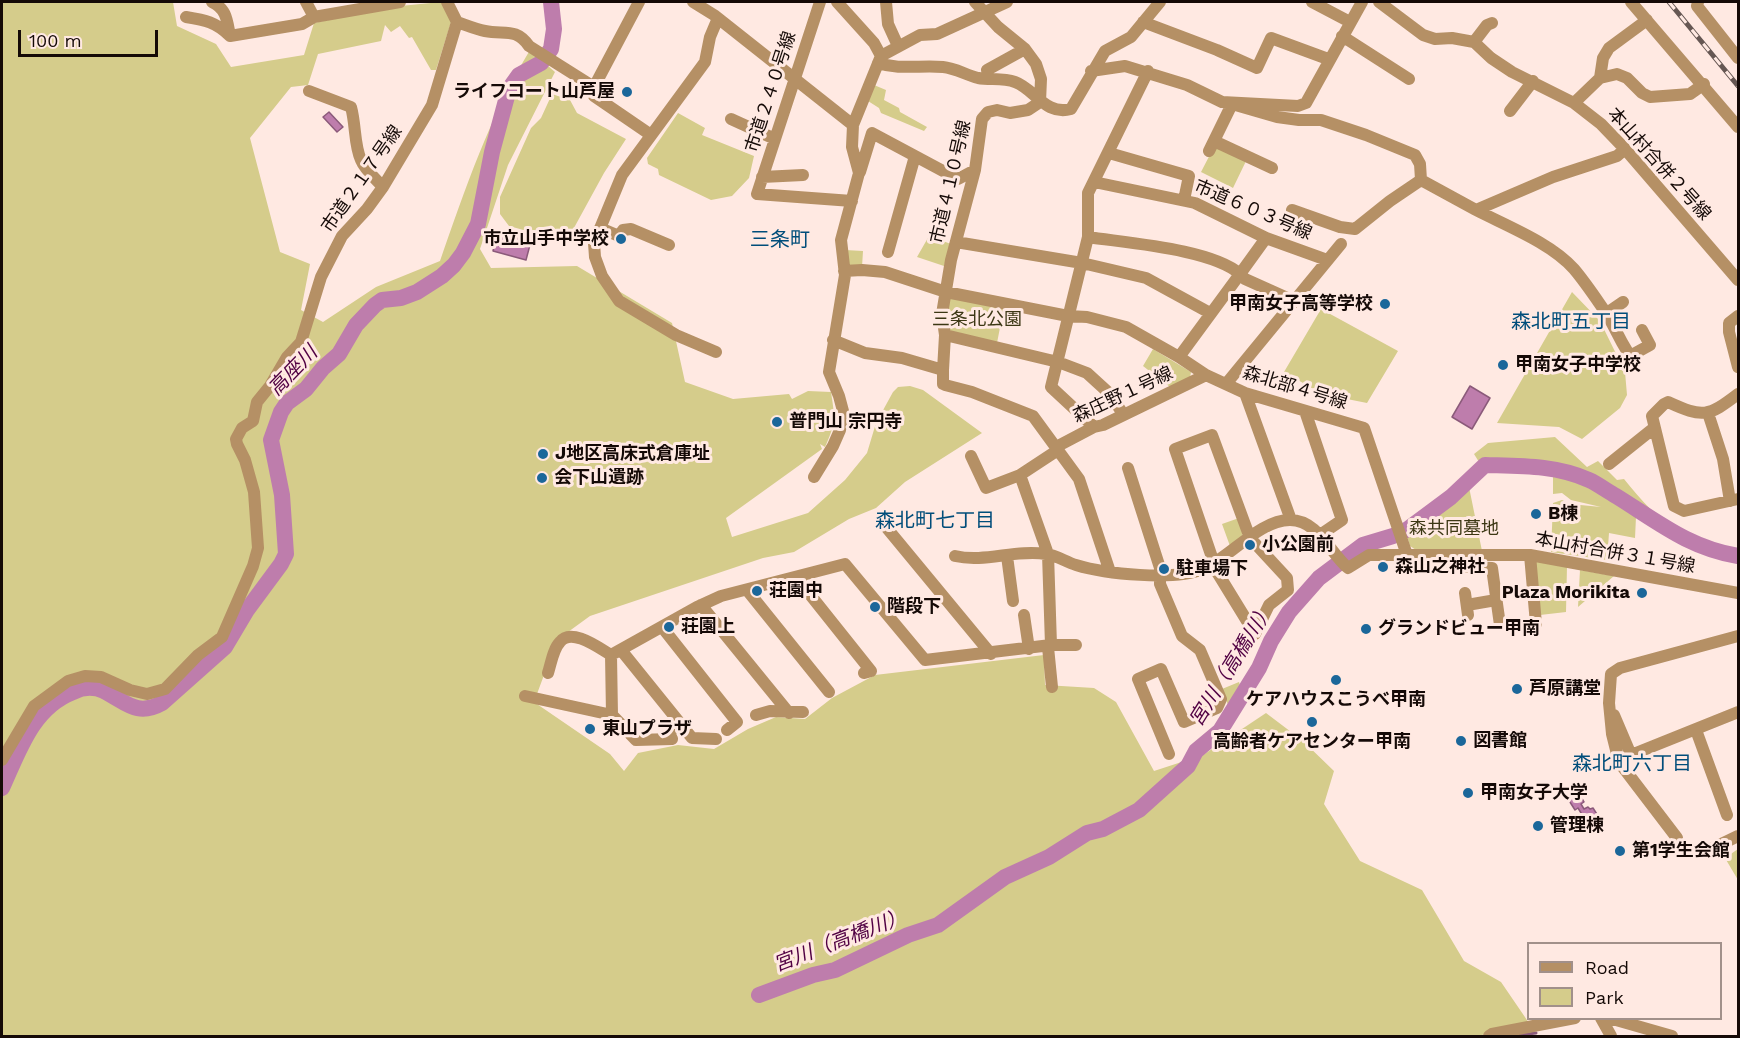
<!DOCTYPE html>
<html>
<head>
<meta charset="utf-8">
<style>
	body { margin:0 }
	#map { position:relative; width:1740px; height:1038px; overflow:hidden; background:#ffe9e2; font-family:"Work Sans",sans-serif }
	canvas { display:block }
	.frame { position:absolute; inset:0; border:3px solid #150a07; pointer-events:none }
	.legend { position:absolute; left:1527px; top:942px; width:195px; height:78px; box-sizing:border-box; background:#ffe9e2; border:2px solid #a1908a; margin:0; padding:8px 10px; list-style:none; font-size:18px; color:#150a07 }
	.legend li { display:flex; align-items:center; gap:12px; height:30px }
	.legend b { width:30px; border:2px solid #a1908a }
	.scale { position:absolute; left:18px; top:30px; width:140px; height:27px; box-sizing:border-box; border:3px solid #150a07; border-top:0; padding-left:8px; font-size:18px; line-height:21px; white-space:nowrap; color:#150a07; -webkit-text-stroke:4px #ffe9e2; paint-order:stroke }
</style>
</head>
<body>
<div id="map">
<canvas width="1740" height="1038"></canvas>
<div class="frame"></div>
<ul class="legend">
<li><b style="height:8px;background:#b59065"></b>Road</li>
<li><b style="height:16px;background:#d5cc8b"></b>Park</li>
</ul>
<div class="scale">100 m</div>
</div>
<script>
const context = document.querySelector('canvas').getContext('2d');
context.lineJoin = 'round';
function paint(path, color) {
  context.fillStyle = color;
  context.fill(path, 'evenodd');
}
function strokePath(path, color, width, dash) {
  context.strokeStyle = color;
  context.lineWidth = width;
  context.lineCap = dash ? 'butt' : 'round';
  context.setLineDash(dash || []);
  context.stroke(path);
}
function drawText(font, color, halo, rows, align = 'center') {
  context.font = font + ' "Work Sans","Noto Sans JP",sans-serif';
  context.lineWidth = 6;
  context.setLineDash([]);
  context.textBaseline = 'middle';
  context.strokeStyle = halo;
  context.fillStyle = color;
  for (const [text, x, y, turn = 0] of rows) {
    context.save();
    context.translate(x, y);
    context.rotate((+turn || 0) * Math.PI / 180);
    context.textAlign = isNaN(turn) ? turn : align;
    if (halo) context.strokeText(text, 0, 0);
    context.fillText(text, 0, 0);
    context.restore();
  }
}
const green = new Path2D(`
	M 2,2 L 173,2 L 177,26 L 216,44 L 231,67 L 304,55 L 314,23 L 390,7 L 441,2 L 452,19 L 436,70 L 431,70 L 412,37 L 409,38 L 400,26 L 391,32 L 385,25 L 381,41 L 318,54 L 308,85 L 291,87 L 250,138 L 280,252 L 310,264 L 301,310 L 323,322 L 376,287 L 440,261 C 465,189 490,116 530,50 L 555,72 L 508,165 L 480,249 L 491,268 L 577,266 L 672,323 L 685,382 L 733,399 L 789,394 L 792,399 L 808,391 L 831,392 C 835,418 836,423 825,447 L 820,444 L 822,449 L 726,518 L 732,537 L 808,513 L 845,480 L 867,453 L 876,423 L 893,392 L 898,387 L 910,386 L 923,390 L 982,433 L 905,482 L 876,508 L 849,519 L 794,552 L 763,558 L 590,616 L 557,640 L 534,702 L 610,754 L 624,771 L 638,753 L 678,745 L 714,749 L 748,729 L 776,717 L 805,719 L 832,698 L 875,675 L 1044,655 L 1045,685 L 1094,688 L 1116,702 L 1154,771 L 1203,755 L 1266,713 L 1303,741 L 1334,771 L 1324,804 L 1360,861 L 1422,890 L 1464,961 L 1501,982 L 1529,1023 L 1491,1029 L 1481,1036 L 2,1036 Z
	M 874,85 L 886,90 L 884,100 L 899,108 L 900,112 L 927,127 L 924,131 L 881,113 L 879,108 L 868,101 Z
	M 552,94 L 570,100 L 577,113 L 626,139 L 604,173 L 569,237 L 563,241 L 509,226 L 500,214 L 500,197 L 531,128 L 541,118 Z
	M 678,113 L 705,128 L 702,135 L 754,156 L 749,178 L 732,196 L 711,200 L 659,175 L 658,169 L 648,164 L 647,158 Z
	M 1216,143 L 1247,159 L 1233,188 L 1201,172 Z
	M 929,236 L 951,244 L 944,266 L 917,257 Z
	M 845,250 L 863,251 L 862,267 L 850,267 Z
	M 1572,292 L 1600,321 L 1625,372 L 1627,395 L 1620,408 L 1582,439 L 1559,427 L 1497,423 Z
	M 949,295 L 1004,307 L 997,343 L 948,332 L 945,313 Z
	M 1321,309 L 1398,351 L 1367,403 L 1322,394 L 1284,372 Z
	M 1153,349 L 1191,372 L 1190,378 L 1170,387 L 1143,366 Z
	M 1555,437 L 1587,467 L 1598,461 L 1617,480 L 1624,479 C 1641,500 1657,519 1681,531 L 1679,538 L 1636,517 L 1635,538 L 1609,533 L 1607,560 L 1551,552 L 1553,503 L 1562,500 L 1570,504 L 1601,507 L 1571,500 L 1562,493 L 1553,494 L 1553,473 L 1484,470 L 1474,454 L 1488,443 Z
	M 1469,487 L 1482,551 L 1416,550 L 1410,546 L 1407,536 L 1430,521 Z
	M 1239,518 L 1243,528 L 1242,539 L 1230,546 L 1222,524 Z
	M 1535,560 L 1567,566 L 1566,612 L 1540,615 Z
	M 1580,570 L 1614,576 L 1578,607 Z
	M 1239,682 L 1241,688 L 1232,703 L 1228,705 L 1222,689 Z
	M 1738,849 L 1738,880 L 1725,858 Z`);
const water = new Path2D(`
	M 329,112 L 343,127 L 337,132 L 323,117 Z
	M 497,233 L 531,241 L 526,260 L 493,251 Z
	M 1470,386 L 1490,398 L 1472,429 L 1452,417 Z
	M 1578,792 L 1584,802 L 1581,804 L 1584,809 L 1588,807 L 1590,809 L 1593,808 L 1600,819 L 1589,826 L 1578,808 L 1575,810 L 1568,799 Z`);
const stream = new Path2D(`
	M 1512,1036 L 1536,1033`);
const river = new Path2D(`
	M 2,788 C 19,751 32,708 73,692 C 83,687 93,686 104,691 C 126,702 137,717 162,703 L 225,647 L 247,610 L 281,564 L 286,554 L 282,495 L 271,440 L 281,412 L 287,403 L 306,389 L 323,368 L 339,354 L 356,325 L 375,305 L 382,300 L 401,298 L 417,292 L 442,276 L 454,265 L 463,253 L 478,224 L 492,152 L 509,89 L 519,75 L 541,63 L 551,49 L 554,29 L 551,2
	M 759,995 L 813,975 L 835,970 L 908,935 L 938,925 L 1005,877 L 1049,857 L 1087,833 L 1103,829 L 1139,810 L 1188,766 L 1196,751 L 1220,731 L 1259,668 L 1271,641 L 1289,612 L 1319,578 L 1363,545 L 1393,536 L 1408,529 L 1451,497 L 1485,465 C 1520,466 1556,465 1589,480 C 1598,484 1607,491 1616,496 C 1658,522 1689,548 1738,556`);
const minor = new Path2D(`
	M 212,2 C 227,9 227,21 230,36 L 302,24 L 314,17
	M 306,2 L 314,17 L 400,2
	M 693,2 L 714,15 L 853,125
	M 820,2 L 757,194 L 852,201
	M 837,2 L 874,43 L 881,56
	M 886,2 L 888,24 L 898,46
	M 1312,2 L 1350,22
	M 1379,2 L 1423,35 L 1435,39 L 1452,38 L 1474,42 L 1491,58 L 1512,72 L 1574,103 L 1601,124 L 1625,149 L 1738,280
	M 1631,2 L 1738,127
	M 1698,2 L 1697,6 L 1738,58
	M 186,17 C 205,20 216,22 230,36
	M 457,22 C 466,25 475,29 485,31 C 504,35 516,27 529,46 L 594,87 L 594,96 L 651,135
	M 1143,22 L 1217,50 L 1257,68 L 1271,38 L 1328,59
	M 1342,36 L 1409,79
	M 1474,42 L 1487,25 L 1492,23
	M 878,63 C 899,70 921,65 943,67 C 955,68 966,75 978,78 C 990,80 1003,78 1015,82 C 1035,89 1045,116 1071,109 L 1105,51 L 1131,37 L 1160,2
	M 987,70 L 1025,49
	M 1091,71 L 1125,66 L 1187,85 L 1222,102 L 1298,106 L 1306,103 L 1362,2
	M 1600,78 L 1603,58 L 1609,48 L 1647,20
	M 594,87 L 639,2
	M 309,91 L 351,107 C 356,125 354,145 361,160 C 365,170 376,179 383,187
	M 1574,103 L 1600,78 L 1617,74 L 1627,78 L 1642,93 L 1650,97 L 1690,94 L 1704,84
	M 1510,111 L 1533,81
	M 731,119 L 775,139
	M 1214,141 L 1272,168
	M 1209,151 L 1232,104 L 1277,117 L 1299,120 L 1321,120 L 1366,135 L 1415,155 L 1420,164 L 1421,180
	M 1109,153 L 1189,176 L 1184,200
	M 860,172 L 872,133 L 958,179 L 975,170
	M 762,177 L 803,175
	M 1094,182 L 1195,203 L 1266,238 L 1327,260
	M 1292,210 L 1340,227 L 1355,229 L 1390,201 L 1421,180 L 1476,210 L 1553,177 L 1617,156 L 1625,149
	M 1476,210 C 1507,226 1551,243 1574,269 C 1585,282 1595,297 1604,310 C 1616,327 1621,346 1635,362
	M 600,228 L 619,236 L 623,230 L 631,229 L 669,245
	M 1088,237 C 1127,243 1212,249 1240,274 L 1266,238
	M 956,242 L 1082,263 L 1146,278 L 1210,313
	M 888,252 L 915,156
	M 844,271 L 862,270 L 885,272 L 946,292 L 1068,316 L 1087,317 L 1126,327 L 1179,357 L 1206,375 L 1245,393 L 1364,428 L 1407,555
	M 1607,313 L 1623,302
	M 1738,316 L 1729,323 L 1729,332 L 1738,367
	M 945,335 L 1058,362 L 1087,373 L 1110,394 L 1123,414
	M 833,340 L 865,353 L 902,358 L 943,370 L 943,384 L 945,385 L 972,392 L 1033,416 L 1079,479 L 1110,572
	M 716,352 L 676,335 L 619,301 L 602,276 L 595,257 L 594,243 L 622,175 L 705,62 L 710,37 L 718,18
	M 1630,356 L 1650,345 L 1642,330
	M 1179,357 L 1240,274 L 1245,279 L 1294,301
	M 943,370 L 945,335 L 942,314 L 951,260 L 975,170 L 982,119 L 988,112 L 997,110 L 1010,113 L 1028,110 L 1040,102 L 1041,79 L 1036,64 L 1025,49 L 998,27 L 975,2
	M 1226,384 L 1341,244
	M 1245,393 L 1291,520
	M 1738,394 C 1708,417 1703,418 1668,402 L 1664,404 L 1652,416 L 1674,506 L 1684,511 L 1738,499
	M 1305,411 L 1342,520 L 1320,535
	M 1708,413 L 1723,459 L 1730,501
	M 1094,427 L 1051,387 L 1088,237 L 1088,193 L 1148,71
	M 1212,435 L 1250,538 L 1287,578 L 1288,590 L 1269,605 L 1255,634 L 1217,572 L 1175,449 Z
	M 1056,447 L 1094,427 L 1103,425 L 1206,375
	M 971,456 L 986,488 L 1020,475 L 1058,450
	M 1609,464 L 1654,428
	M 1128,468 L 1160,568 L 1160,584 L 1182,636 L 1200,650 L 1221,699 L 1217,708 L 1184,722 L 1161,669 L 1138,679 L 1169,754
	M 814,477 L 833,446 L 840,430 L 843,411 L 839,396 L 829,372 L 845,275 L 841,240 L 859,173 L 852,147 L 853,125 L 881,56 L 920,35 L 937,34 L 1007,2
	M 886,527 L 991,654
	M 1434,555 L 1434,565 L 1492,568 L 1500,625
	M 1530,555 L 1536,624
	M 955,556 C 985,563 1015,549 1046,554 C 1056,555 1066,562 1076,565 C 1105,574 1175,581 1203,569 C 1231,557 1259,520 1290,520 C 1318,520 1330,553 1348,568 L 1369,555 L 1530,555 L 1738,593
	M 1007,556 L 1013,601
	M 796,577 L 871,671 L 864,673
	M 747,590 L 829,692
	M 1465,593 L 1468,615
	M 701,605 L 789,713
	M 1467,605 L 1496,600
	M 1024,615 L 1029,649
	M 662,627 L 737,722 L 727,730
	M 1051,645 L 1076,645
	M 1048,647 L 1052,687
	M 621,650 L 692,738 L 716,739
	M 548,673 C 551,664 553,649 560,642 C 571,627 599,648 611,655
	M 525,696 L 612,715
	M 756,715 L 770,711 L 803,712
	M 1614,715 L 1631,755 L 1738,712
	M 1696,730 L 1727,815
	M 670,732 L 672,739 L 636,740 L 612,715 L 611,655 L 697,607 L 721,596 L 845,564 L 925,660 L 1051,645 L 1048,554 L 1020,475
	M 2,760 L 34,706 L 68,681 L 85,676 L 101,677 L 130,690 L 147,694 L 165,689 L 198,655 L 222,637 L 253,566 L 258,548 L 254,492 L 245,460 L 237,444 L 236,439 L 242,428 L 253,421 L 257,402 L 270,386 L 287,357 L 301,342 L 321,277 L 342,236 L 367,209 L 383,187 L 432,105 L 457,22 L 447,2
	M 1677,838 L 1619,762 L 1612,734 L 1609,703 L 1611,674 L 1620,668 L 1738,636
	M 1707,851 L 1738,836
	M 1601,1018 L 1611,1036
	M 1609,1018 L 1672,1036
	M 1489,1036 L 1492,1034 L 1575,1018`);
const rail = new Path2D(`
	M 1669,2 L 1738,86`);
const markers = [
	[627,92,6,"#1b679a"],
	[621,239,6,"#1b679a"],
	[1385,304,6,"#1b679a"],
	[1503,365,6,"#1b679a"],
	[777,422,6,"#1b679a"],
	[543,454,6,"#1b679a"],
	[542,478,6,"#1b679a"],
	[1536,514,6,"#1b679a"],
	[1250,545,6,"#1b679a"],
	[1383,567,6,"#1b679a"],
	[1164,569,6,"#1b679a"],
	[757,591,6,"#1b679a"],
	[1642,593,6,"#1b679a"],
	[875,607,6,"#1b679a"],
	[669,627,6,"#1b679a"],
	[1366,629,6,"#1b679a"],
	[1336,680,6,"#1b679a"],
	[1517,689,6,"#1b679a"],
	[1312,722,6,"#1b679a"],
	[590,729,6,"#1b679a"],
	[1461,741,6,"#1b679a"],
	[1468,793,6,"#1b679a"],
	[1538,826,6,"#1b679a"],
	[1620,851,6,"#1b679a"]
];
const poiNames = [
	["ライフコート山芦屋",615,92,"right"],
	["市立山手中学校",609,239,"right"],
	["甲南女子高等学校",1373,304,"right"],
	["甲南女子中学校",1515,365],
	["普門山 宗円寺",789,422],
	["J地区高床式倉庫址",555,454],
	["会下山遺跡",554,478],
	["B棟",1548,514],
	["小公園前",1262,545],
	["森山之神社",1395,567],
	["駐車場下",1176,569],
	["荘園中",769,591],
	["Plaza Morikita",1630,593,"right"],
	["階段下",887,607],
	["荘園上",681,627],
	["グランドビュー甲南",1378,629],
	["芦原講堂",1529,689],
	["ケアハウスこうべ甲南",1336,700,"center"],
	["東山プラザ",602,729],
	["図書館",1473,741],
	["高齢者ケアセンター甲南",1312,742,"center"],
	["甲南女子大学",1480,793],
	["管理棟",1550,826],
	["第1学生会館",1632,851]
];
const streetNames = [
	["市道２４０号線",771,92,-72],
	["本山村合併２号線",1659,164,48],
	["市道２１７号線",362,179,-55],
	["市道４１０号線",951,182,-77],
	["市道６０３号線",1253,210,23],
	["森北部４号線",1295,388,17],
	["森庄野１号線",1123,395,-25],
	["本山村合併３１号線",1615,553,10]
];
const parkNames = [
	["三条北公園",977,320],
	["森共同墓地",1454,529]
];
const neighbourhoodNames = [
	["三条町",780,240],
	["森北町五丁目",1571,322],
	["森北町七丁目",935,521],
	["森北町六丁目",1632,764]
];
const waterNames = [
	["高座川",293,371,-46],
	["宮川（高橋川）",1232,665,-58],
	["宮川（高橋川）",840,941,-21]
];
paint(green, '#d5cc8b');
paint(water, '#be7dac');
strokePath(water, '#8b5a7a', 1.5);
strokePath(stream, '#8b5a7a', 3);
strokePath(river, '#be7dac', 16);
strokePath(minor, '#b59065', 12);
strokePath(rail, '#665753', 5);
strokePath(rail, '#ffe9e2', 3, [9]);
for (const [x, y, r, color] of markers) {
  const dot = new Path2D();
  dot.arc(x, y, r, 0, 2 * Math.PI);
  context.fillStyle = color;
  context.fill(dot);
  strokePath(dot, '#ffe9e2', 2);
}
drawText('bold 18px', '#150a07', '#ffe9e2', poiNames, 'left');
drawText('18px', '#150a07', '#ffe9e2', streetNames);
drawText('18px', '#3c3714', '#ffe9e2', parkNames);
drawText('20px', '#004d7a', '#ffe9e2', neighbourhoodNames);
drawText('italic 20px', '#510043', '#ffe9e2', waterNames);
</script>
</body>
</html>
